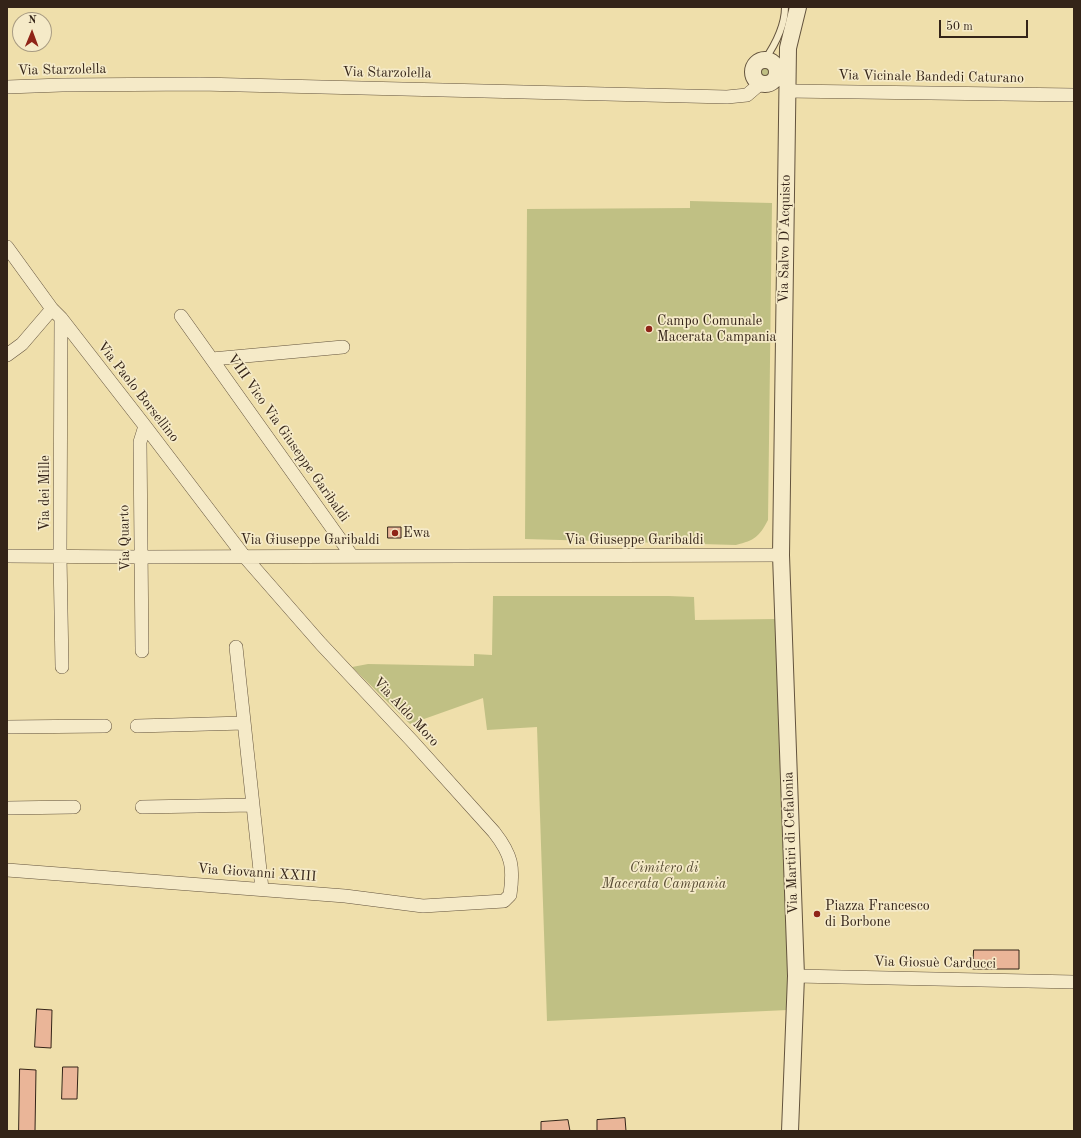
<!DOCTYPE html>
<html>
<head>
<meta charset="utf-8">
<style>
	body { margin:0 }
	#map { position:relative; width:1081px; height:1138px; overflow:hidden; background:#efdfab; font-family:"Old Standard TT",serif }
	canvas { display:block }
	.frame { position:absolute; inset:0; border:8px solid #342418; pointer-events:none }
	.north { position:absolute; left:12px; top:12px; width:40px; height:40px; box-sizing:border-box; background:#f5eac8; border:1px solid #a89b82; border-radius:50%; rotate:1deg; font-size:11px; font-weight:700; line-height:16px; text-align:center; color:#342418 }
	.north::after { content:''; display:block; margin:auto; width:14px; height:18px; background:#8f2418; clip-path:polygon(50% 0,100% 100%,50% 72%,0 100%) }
	.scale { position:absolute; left:939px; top:20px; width:89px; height:18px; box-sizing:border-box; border:2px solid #342418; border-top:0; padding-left:5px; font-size:12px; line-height:14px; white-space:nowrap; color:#342418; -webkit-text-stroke:3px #f5eac8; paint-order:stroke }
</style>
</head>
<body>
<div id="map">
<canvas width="1081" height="1138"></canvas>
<div class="frame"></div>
<div class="north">N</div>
<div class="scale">50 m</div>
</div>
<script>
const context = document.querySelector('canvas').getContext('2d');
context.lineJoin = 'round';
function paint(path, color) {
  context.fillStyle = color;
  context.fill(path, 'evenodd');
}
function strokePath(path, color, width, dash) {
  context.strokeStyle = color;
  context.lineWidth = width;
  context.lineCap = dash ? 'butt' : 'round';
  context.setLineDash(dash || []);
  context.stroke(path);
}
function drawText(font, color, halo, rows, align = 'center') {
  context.font = font + ' "Old Standard TT",serif';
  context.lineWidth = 3.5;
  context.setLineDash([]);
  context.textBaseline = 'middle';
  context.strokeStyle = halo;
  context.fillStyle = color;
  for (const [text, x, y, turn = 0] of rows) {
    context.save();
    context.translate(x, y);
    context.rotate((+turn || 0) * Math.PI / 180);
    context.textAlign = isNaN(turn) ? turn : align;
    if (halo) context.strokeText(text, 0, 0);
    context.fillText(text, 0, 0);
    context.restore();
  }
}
const green = new Path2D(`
	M756 72a9 9 0 1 1 18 0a9 9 0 1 1-18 0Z
	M 690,201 L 772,203 L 768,520 C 759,537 755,540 736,545 L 525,539 L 527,209 L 690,208 Z
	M 493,596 L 669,596 L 694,597 L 695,620 L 776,619 L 789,928 L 788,1010 L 547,1021 L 537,727 L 487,730 L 483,698 L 410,724 L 352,667 L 368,664 L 474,666 L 474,654 L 492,655 Z`);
const building = new Path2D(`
	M 388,527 L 401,527 L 401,538 L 388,538 Z
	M 974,950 L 1019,950 L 1019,969 L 973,969 Z
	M 37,1009 L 52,1010 L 51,1048 L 35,1047 Z
	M 63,1067 L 78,1067 L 77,1099 L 62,1099 Z
	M 20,1069 L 36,1070 L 35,1131 L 19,1131 Z
	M 625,1118 L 626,1131 L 597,1131 L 597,1120 Z
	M 568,1120 L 570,1131 L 541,1131 L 541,1122 Z`);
const service = new Path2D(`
	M 764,61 C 775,45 785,27 785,7`);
const minor = new Path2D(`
	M 7,87 L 62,85 L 200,84 L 727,97 L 747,95 L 761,83
	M 787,91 L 1074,95
	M 7,247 L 52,309 L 61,318 L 145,426 L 244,556 L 321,644 L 412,741 L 494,832 C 512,855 514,867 510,895 L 504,901 L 423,906 L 345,896 L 7,870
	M 181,316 L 352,556
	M 61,318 L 60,556 L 62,667
	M 7,355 L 22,344 L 52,309
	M 212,359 L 343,347
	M 7,556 L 141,557 L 781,555
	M 236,647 L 262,889
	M 142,651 L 140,442 L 145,426
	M 137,726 L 244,723
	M 7,727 L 105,726
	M 142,807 L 253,805
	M 7,808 L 74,807
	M 796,976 L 1074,982`);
const tertiary = new Path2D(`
	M753 72a12 12 0 1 1 24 0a12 12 0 1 1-24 0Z
	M 790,1131 L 796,976 L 781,555 L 788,48 L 798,7`);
const markers = [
	[649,329,4,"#8f2418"],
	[395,533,4,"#8f2418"],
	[817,914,4,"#8f2418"]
];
const streetNames = [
	["Via Starzolella",62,70,-1],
	["Via Starzolella",387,73,1],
	["Via Vicinale Bandedi Caturano",931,77,1],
	["Via Salvo D'Acquisto",785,239,-89],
	["Via Paolo Borsellino",138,392,52],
	["VIII Vico Via Giuseppe Garibaldi",288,438,55],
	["Via dei Mille",45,493,-90],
	["Via Quarto",125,538,-91],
	["Via Giuseppe Garibaldi",310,540],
	["Via Giuseppe Garibaldi",634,540],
	["Via Aldo Moro",406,712,47],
	["Via Martiri di Cefalonia",791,843,-92],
	["Via Giovanni XXIII",257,873,4],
	["Via Giosuè Carducci",935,963,1]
];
const poiNames = [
	["Campo Comunale",657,321],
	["Macerata Campania",657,337],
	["Ewa",403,533],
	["Piazza Francesco",825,906],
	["di Borbone",825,922]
];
const parkNames = [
	["Cimitero di",664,868],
	["Macerata Campania",664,884]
];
paint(green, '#c0c084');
paint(building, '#eab598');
strokePath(building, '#342418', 1);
strokePath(service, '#63533d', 8);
strokePath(minor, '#63533d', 14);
strokePath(tertiary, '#63533d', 18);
strokePath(service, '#f5eac8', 6);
strokePath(minor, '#f5eac8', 13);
strokePath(tertiary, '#f5eac8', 16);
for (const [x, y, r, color] of markers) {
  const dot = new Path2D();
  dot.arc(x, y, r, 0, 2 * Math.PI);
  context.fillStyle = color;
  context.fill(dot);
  strokePath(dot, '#f5eac8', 1.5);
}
drawText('14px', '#342418', '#f5eac8', streetNames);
drawText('14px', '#342418', '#f5eac8', poiNames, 'left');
drawText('italic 14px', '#574b33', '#f5eac8', parkNames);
</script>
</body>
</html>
